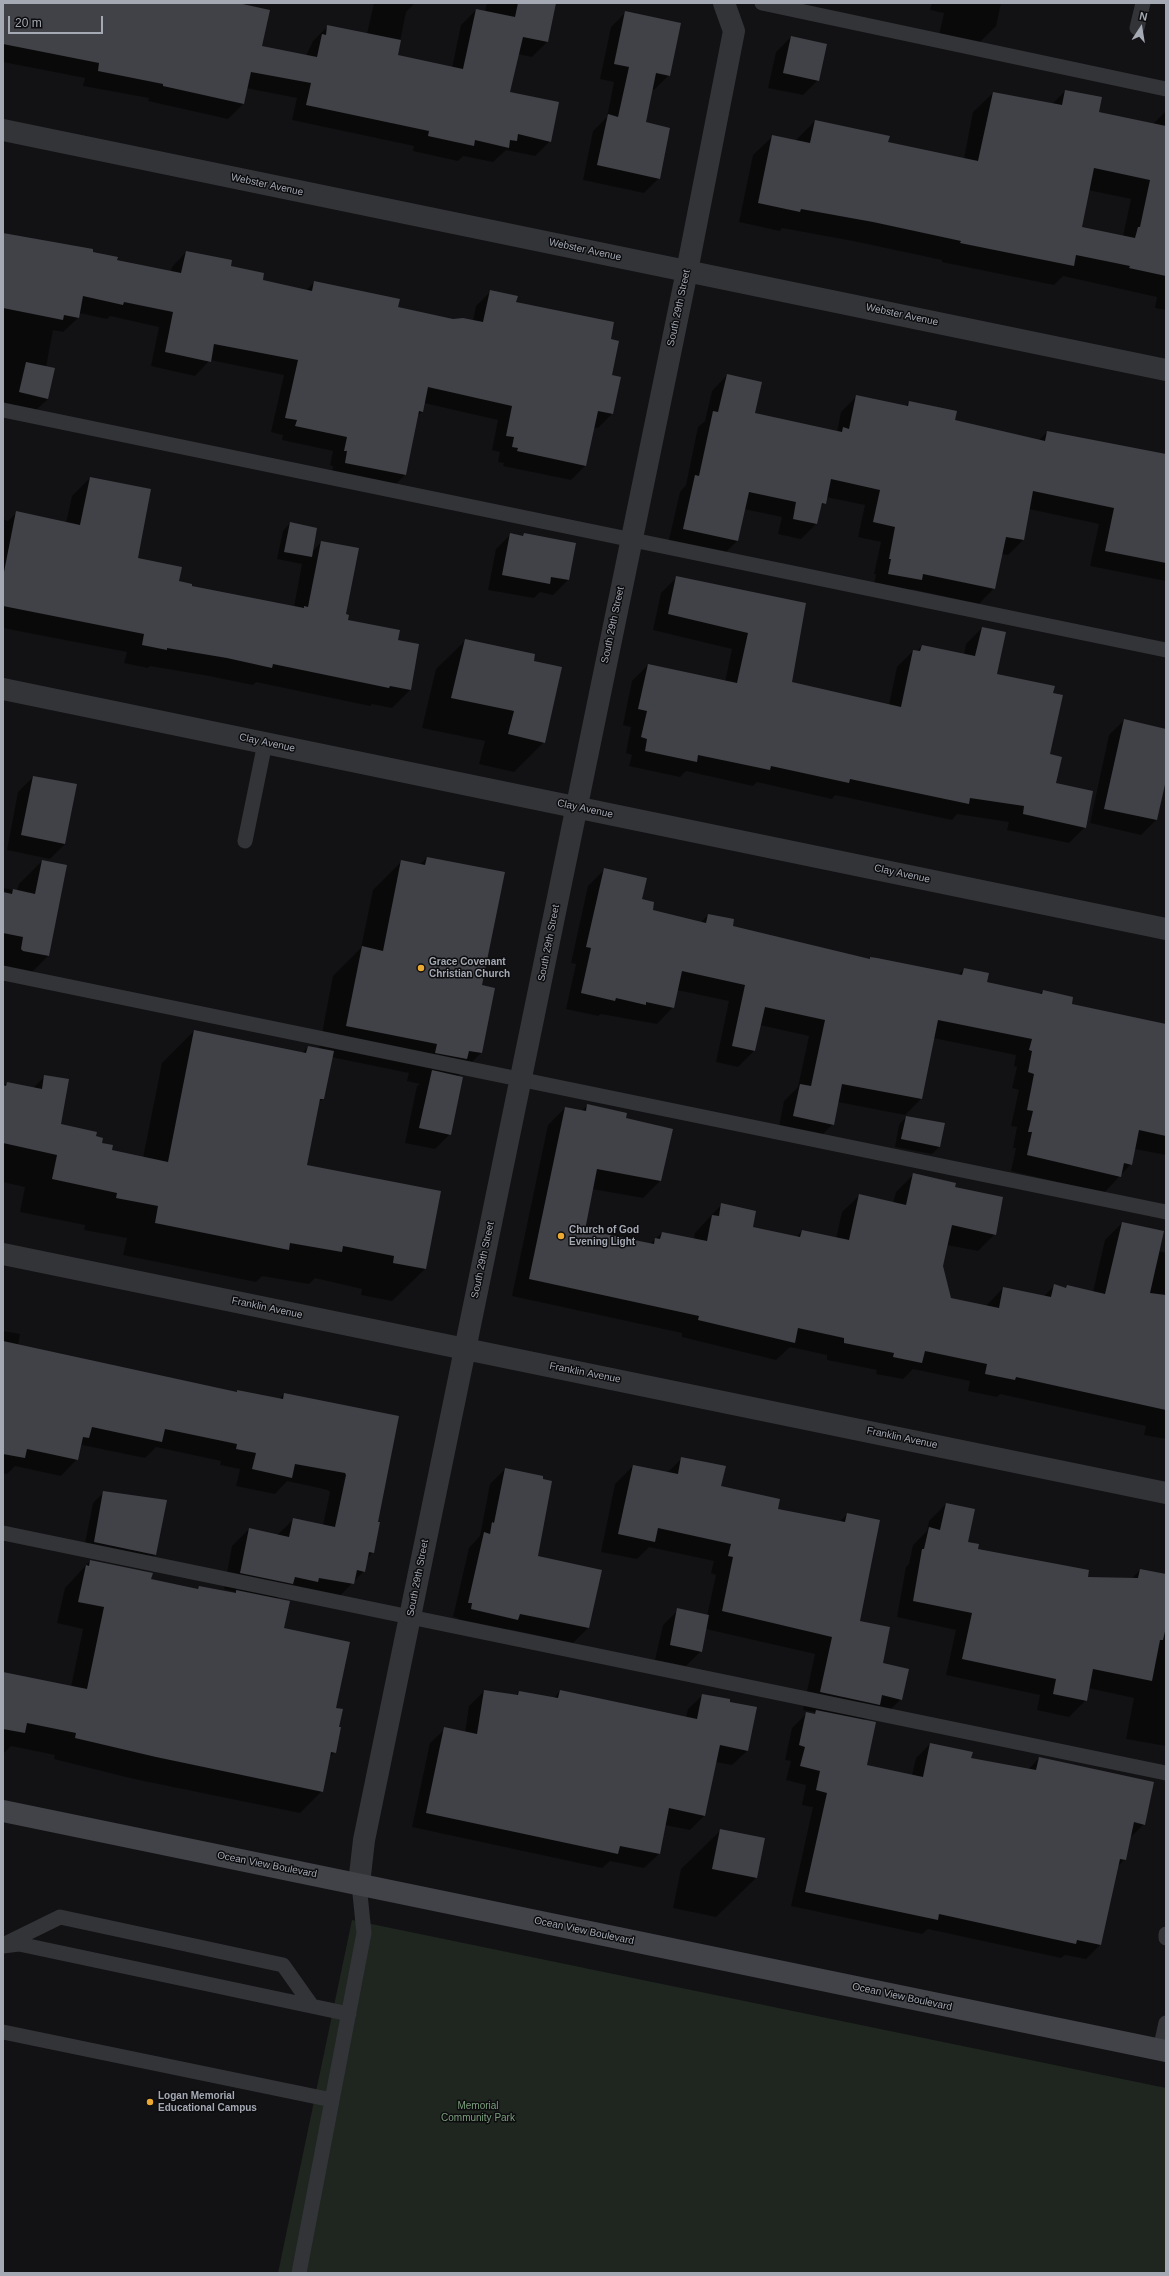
<!DOCTYPE html>
<html>
<head>
<meta charset="utf-8">
<style>
	body { margin:0 }
	#map { position:relative; width:1169px; height:2276px; overflow:hidden; background:#121214; font-family:Helvetica,sans-serif }
	canvas { display:block }
	.frame { position:absolute; inset:0; border:4px solid #a4a9b4; pointer-events:none }
	.north { position:absolute; left:1121px; top:8px; width:40px; height:40px; -webkit-text-stroke:3px #0d0d0f; paint-order:stroke; rotate:12deg; font-size:11px; font-weight:700; line-height:16px; text-align:center; color:#a4a9b4 }
	.north::after { content:''; display:block; margin:auto; width:14px; height:18px; background:#a4a9b4; clip-path:polygon(50% 0,100% 100%,50% 72%,0 100%) }
	.scale { position:absolute; left:8px; top:16px; width:95px; height:18px; box-sizing:border-box; border:2px solid #a4a9b4; border-top:0; padding-left:5px; font-size:12px; line-height:14px; white-space:nowrap; color:#a4a9b4; -webkit-text-stroke:3px #0d0d0f; paint-order:stroke }
</style>
</head>
<body>
<div id="map">
<canvas width="1169" height="2276"></canvas>
<div class="frame"></div>
<div class="north">N</div>
<div class="scale">20 m</div>
</div>
<script>
const context = document.querySelector('canvas').getContext('2d');
context.lineJoin = 'round';
function paint(path, color) {
  context.fillStyle = color;
  context.fill(path, 'evenodd');
}
function strokePath(path, color, width, dash) {
  context.strokeStyle = color;
  context.lineWidth = width;
  context.lineCap = dash ? 'butt' : 'round';
  context.setLineDash(dash || []);
  context.stroke(path);
}
function drawText(font, color, halo, rows, align = 'center') {
  context.font = font + ' Helvetica,sans-serif';
  context.lineWidth = 3;
  context.setLineDash([]);
  context.textBaseline = 'middle';
  context.strokeStyle = halo;
  context.fillStyle = color;
  for (const [text, x, y, turn = 0] of rows) {
    context.save();
    context.translate(x, y);
    context.rotate((+turn || 0) * Math.PI / 180);
    context.textAlign = isNaN(turn) ? turn : align;
    if (halo) context.strokeText(text, 0, 0);
    context.fillText(text, 0, 0);
    context.restore();
  }
}
const green = new Path2D(`
	M 352,1920 L 1166,2088 L 1166,2273 L 278,2273 Z`);
const shadow = new Path2D(`
	M 3,3 L 233,3 L 261,47 L 306,56 L 313,41 L 328,26 L 367,34 L 374,3 L 415,3 L 406,12 L 397,56 L 452,68 L 461,25 L 476,10 L 485,12 L 487,3 L 555,3 L 547,42 L 532,57 L 518,54 L 509,92 L 550,141 L 535,156 L 506,150 L 493,162 L 463,156 L 458,161 L 413,151 L 414,146 L 292,120 L 297,98 L 246,88 L 243,104 L 228,119 L 148,101 L 149,98 L 83,86 L 85,78 L 3,62 Z
	M 932,3 L 1001,3 L 996,26 L 974,48 L 938,40 L 944,13 L 930,10 Z
	M 626,12 L 669,75 L 654,90 L 652,90 L 645,123 L 659,178 L 644,193 L 583,180 L 593,131 L 607,117 L 614,82 L 600,79 L 611,27 Z
	M 791,37 L 818,80 L 803,95 L 768,88 L 776,52 Z
	M 1065,91 L 1098,113 L 1153,124 L 1166,111 L 1166,310 L 1155,308 L 1157,297 L 1063,276 L 1054,285 L 942,262 L 942,260 L 853,241 L 782,228 L 780,231 L 739,222 L 753,155 L 773,136 L 795,141 L 815,121 L 887,143 L 964,159 L 973,112 L 993,93 L 1052,104 ZM 1088,190 L 1131,199 L 1123,236 L 1080,228 Z
	M 3,233 L 171,272 L 172,267 L 186,252 L 229,267 L 262,281 L 306,291 L 314,282 L 397,308 L 453,320 L 473,321 L 476,306 L 491,291 L 609,340 L 611,376 L 620,378 L 612,414 L 598,428 L 593,428 L 585,466 L 571,480 L 503,466 L 504,463 L 498,462 L 500,452 L 492,450 L 498,420 L 424,403 L 422,412 L 416,417 L 405,475 L 390,490 L 331,477 L 333,466 L 330,465 L 333,451 L 282,440 L 283,435 L 271,432 L 284,375 L 210,360 L 195,376 L 151,366 L 159,327 L 110,316 L 107,319 L 79,313 L 78,318 L 63,332 L 53,330 L 46,367 L 48,399 L 33,413 L 3,407 Z
	M 727,375 L 754,414 L 837,432 L 841,412 L 857,396 L 905,407 L 909,402 L 953,421 L 1038,441 L 1047,432 L 1166,462 L 1166,581 L 1090,566 L 1099,524 L 1029,509 L 1023,540 L 1008,555 L 1001,554 L 994,588 L 979,604 L 911,589 L 906,595 L 873,589 L 876,574 L 874,574 L 881,542 L 858,537 L 865,505 L 826,497 L 825,503 L 819,508 L 816,524 L 801,539 L 778,534 L 782,517 L 744,509 L 737,541 L 722,556 L 668,544 L 680,492 L 686,485 L 698,427 L 705,421 L 712,391 Z
	M 90,478 L 137,558 L 191,587 L 294,607 L 302,564 L 277,559 L 283,531 L 290,523 L 312,552 L 321,542 L 347,621 L 397,641 L 410,690 L 392,708 L 372,704 L 370,706 L 256,682 L 253,685 L 209,676 L 150,666 L 148,668 L 124,663 L 127,652 L 3,628 L 3,519 L 8,521 L 17,512 L 66,523 L 72,496 Z
	M 511,534 L 522,537 L 524,534 L 575,544 L 568,580 L 553,595 L 540,592 L 534,598 L 488,590 L 496,549 Z
	M 677,577 L 805,604 L 791,683 L 889,705 L 897,667 L 913,651 L 916,652 L 922,646 L 964,655 L 966,644 L 982,628 L 995,674 L 1052,694 L 1049,755 L 1055,784 L 1085,827 L 1069,843 L 1007,830 L 1009,822 L 957,814 L 952,820 L 835,795 L 832,799 L 757,782 L 753,786 L 686,771 L 680,777 L 629,766 L 632,755 L 626,753 L 631,727 L 623,725 L 632,681 L 648,665 L 725,682 L 732,649 L 653,630 L 661,593 Z
	M 466,640 L 544,742 L 514,772 L 479,764 L 485,741 L 422,728 L 436,669 Z
	M 1124,720 L 1166,730 L 1166,775 L 1156,820 L 1141,835 L 1090,823 L 1109,735 Z
	M 33,777 L 65,844 L 50,859 L 7,850 L 18,792 Z
	M 427,858 L 481,986 L 494,988 L 481,1053 L 457,1077 L 450,1134 L 435,1149 L 405,1143 L 417,1086 L 420,1084 L 407,1081 L 409,1073 L 331,1057 L 323,1099 L 318,1103 L 305,1166 L 425,1269 L 392,1301 L 361,1295 L 362,1289 L 315,1278 L 309,1284 L 262,1276 L 256,1282 L 123,1255 L 127,1238 L 84,1230 L 85,1225 L 20,1212 L 25,1187 L 3,1182 L 3,1086 L 7,1083 L 33,1088 L 45,1076 L 59,1125 L 95,1137 L 111,1151 L 143,1158 L 162,1063 L 194,1031 L 302,1053 L 308,1047 L 319,1049 L 333,976 L 361,948 L 373,890 L 402,861 L 419,865 Z
	M 42,861 L 49,955 L 25,979 L 3,975 L 3,888 L 17,891 L 19,884 Z
	M 604,870 L 651,911 L 701,922 L 708,915 L 731,927 L 869,959 L 870,958 L 958,975 L 964,969 L 986,983 L 1039,994 L 1043,991 L 1070,1005 L 1166,1075 L 1166,1155 L 1135,1149 L 1131,1164 L 1104,1193 L 1011,1171 L 1016,1148 L 1013,1148 L 1017,1127 L 1011,1126 L 1019,1090 L 1012,1088 L 1017,1067 L 1014,1066 L 1016,1055 L 933,1038 L 921,1099 L 905,1115 L 838,1102 L 833,1124 L 817,1140 L 778,1132 L 784,1101 L 798,1087 L 809,1036 L 760,1025 L 754,1051 L 738,1067 L 716,1062 L 729,1001 L 677,990 L 673,1007 L 657,1024 L 601,1014 L 598,1016 L 566,1009 L 576,964 L 571,963 L 588,886 Z
	M 588,1105 L 625,1119 L 660,1181 L 643,1198 L 592,1189 L 584,1231 L 650,1244 L 662,1233 L 694,1239 L 695,1233 L 722,1204 L 752,1228 L 796,1237 L 802,1231 L 836,1239 L 842,1212 L 860,1195 L 893,1203 L 896,1192 L 913,1175 L 954,1188 L 995,1234 L 978,1251 L 947,1245 L 942,1266 L 950,1299 L 986,1306 L 1003,1288 L 1043,1297 L 1054,1286 L 1093,1292 L 1105,1240 L 1122,1223 L 1159,1251 L 1166,1253 L 1166,1439 L 1144,1435 L 1146,1426 L 1000,1394 L 997,1397 L 968,1391 L 970,1381 L 913,1369 L 903,1379 L 876,1374 L 877,1370 L 827,1360 L 827,1355 L 790,1347 L 776,1360 L 682,1337 L 682,1333 L 512,1296 L 548,1125 L 565,1108 L 581,1111 Z
	M 906,1117 L 939,1147 L 932,1154 L 895,1147 L 899,1125 Z
	M 3,1331 L 20,1334 L 18,1345 L 236,1393 L 237,1391 L 279,1399 L 284,1394 L 398,1417 L 376,1522 L 373,1552 L 367,1559 L 364,1571 L 336,1600 L 281,1594 L 276,1600 L 283,1629 L 334,1708 L 335,1752 L 328,1758 L 322,1791 L 300,1813 L 134,1779 L 54,1759 L 55,1755 L 11,1746 L 3,1754 L 3,1673 L 71,1687 L 83,1629 L 57,1623 L 65,1588 L 90,1561 L 150,1580 L 196,1590 L 199,1587 L 234,1594 L 236,1592 L 224,1589 L 232,1546 L 249,1529 L 277,1535 L 294,1519 L 323,1525 L 330,1492 L 328,1490 L 287,1481 L 275,1494 L 236,1486 L 240,1469 L 220,1465 L 221,1461 L 156,1447 L 145,1458 L 82,1445 L 77,1459 L 61,1476 L 15,1466 L 7,1474 L 3,1473 Z
	M 682,1458 L 720,1487 L 777,1510 L 839,1522 L 848,1514 L 859,1621 L 901,1699 L 883,1717 L 870,1714 L 863,1721 L 866,1766 L 912,1775 L 916,1758 L 930,1744 L 970,1758 L 1028,1770 L 1039,1758 L 1144,1824 L 1129,1839 L 1125,1859 L 1117,1867 L 1100,1945 L 1086,1959 L 1065,1955 L 1061,1958 L 928,1929 L 922,1934 L 791,1906 L 813,1807 L 802,1805 L 806,1785 L 786,1780 L 791,1761 L 785,1760 L 792,1728 L 807,1713 L 813,1715 L 815,1712 L 803,1710 L 815,1654 L 706,1629 L 701,1651 L 686,1666 L 655,1660 L 663,1625 L 678,1610 L 707,1616 L 716,1575 L 711,1573 L 714,1561 L 649,1547 L 637,1559 L 601,1552 L 615,1484 L 633,1466 L 667,1473 Z
	M 505,1469 L 542,1480 L 536,1557 L 600,1571 L 588,1628 L 573,1643 L 508,1629 L 502,1635 L 457,1623 L 458,1618 L 453,1617 L 469,1548 L 480,1536 L 490,1484 Z
	M 104,1492 L 166,1501 L 155,1555 L 144,1566 L 83,1553 L 93,1503 Z
	M 946,1504 L 967,1543 L 976,1550 L 1086,1578 L 1131,1579 L 1140,1570 L 1166,1575 L 1166,1746 L 1126,1739 L 1134,1698 L 1088,1688 L 1086,1700 L 1069,1717 L 1037,1710 L 1040,1695 L 946,1675 L 956,1630 L 897,1617 L 906,1567 L 909,1564 L 913,1545 L 927,1531 L 929,1521 Z
	M 484,1691 L 515,1696 L 519,1692 L 554,1698 L 560,1691 L 686,1718 L 688,1709 L 703,1695 L 728,1703 L 747,1751 L 732,1765 L 716,1762 L 704,1816 L 690,1830 L 665,1825 L 659,1854 L 644,1868 L 610,1861 L 602,1868 L 412,1827 L 430,1743 L 445,1729 L 465,1733 L 469,1706 Z
	M 721,1830 L 756,1878 L 716,1917 L 673,1908 L 681,1869 Z`);
const building = new Path2D(`
	M 3,3 L 238,3 L 270,10 L 262,46 L 317,57 L 322,34 L 326,35 L 327,25 L 401,40 L 398,55 L 463,69 L 476,9 L 515,17 L 518,3 L 556,3 L 548,42 L 523,37 L 510,92 L 559,102 L 551,142 L 518,134 L 517,141 L 510,140 L 509,148 L 475,140 L 474,146 L 428,136 L 429,131 L 306,105 L 311,83 L 251,72 L 244,104 L 163,86 L 163,84 L 98,71 L 99,63 L 3,44 Z
	M 625,11 L 681,23 L 670,76 L 656,73 L 646,122 L 670,128 L 660,179 L 597,165 L 608,114 L 618,117 L 629,67 L 614,64 Z
	M 791,36 L 827,44 L 819,81 L 783,73 Z
	M 1065,90 L 1102,97 L 1099,112 L 1166,126 L 1166,276 L 1129,268 L 1130,266 L 1076,255 L 1074,266 L 960,243 L 961,241 L 873,222 L 801,209 L 800,212 L 758,203 L 772,135 L 810,143 L 815,120 L 890,136 L 888,142 L 978,161 L 993,92 L 1062,105 ZM 1094,168 L 1150,180 L 1140,227 L 1138,227 L 1135,238 L 1082,227 Z
	M 3,233 L 93,249 L 93,252 L 118,257 L 117,260 L 181,273 L 186,251 L 232,260 L 231,266 L 264,273 L 263,280 L 312,291 L 314,281 L 400,299 L 398,307 L 453,319 L 463,318 L 483,322 L 490,290 L 518,296 L 516,302 L 614,322 L 611,339 L 619,341 L 612,375 L 621,377 L 613,414 L 598,411 L 586,466 L 517,451 L 518,448 L 512,447 L 514,437 L 506,436 L 512,406 L 428,387 L 423,412 L 419,411 L 406,475 L 345,463 L 347,451 L 344,451 L 347,437 L 295,426 L 297,420 L 285,418 L 298,360 L 214,344 L 211,362 L 165,352 L 173,312 L 124,302 L 123,305 L 83,296 L 79,318 L 64,315 L 63,320 L 3,308 Z
	M 26,362 L 55,368 L 48,399 L 19,392 Z
	M 727,374 L 762,382 L 755,413 L 842,432 L 843,427 L 849,429 L 856,395 L 908,406 L 909,401 L 957,411 L 955,420 L 1045,441 L 1047,431 L 1166,454 L 1166,563 L 1105,551 L 1114,508 L 1033,491 L 1024,540 L 1006,537 L 995,589 L 923,574 L 922,580 L 888,574 L 891,559 L 889,559 L 895,527 L 873,522 L 880,490 L 831,479 L 826,504 L 822,503 L 817,524 L 793,519 L 796,502 L 749,492 L 738,541 L 683,529 L 695,475 L 699,476 L 713,411 L 718,412 Z
	M 90,477 L 151,489 L 138,558 L 182,567 L 179,581 L 192,584 L 192,586 L 304,608 L 304,606 L 308,607 L 321,541 L 359,548 L 346,614 L 349,615 L 348,620 L 400,630 L 398,640 L 419,644 L 411,690 L 390,686 L 389,688 L 273,664 L 272,668 L 227,658 L 167,648 L 167,650 L 142,645 L 144,634 L 3,606 L 3,577 L 16,511 L 80,525 Z
	M 290,522 L 317,528 L 312,557 L 284,552 Z
	M 510,533 L 523,536 L 524,533 L 576,543 L 569,580 L 551,577 L 550,584 L 502,575 Z
	M 676,576 L 806,603 L 792,682 L 901,707 L 913,650 L 920,651 L 922,645 L 975,656 L 982,627 L 1006,632 L 997,674 L 1055,686 L 1053,693 L 1063,695 L 1050,754 L 1062,757 L 1056,783 L 1093,791 L 1086,828 L 1023,814 L 1024,806 L 970,798 L 969,804 L 850,779 L 849,783 L 771,766 L 770,770 L 698,755 L 697,762 L 645,751 L 647,739 L 641,737 L 647,711 L 638,709 L 648,664 L 737,683 L 748,633 L 668,614 Z
	M 465,639 L 535,654 L 534,661 L 562,667 L 545,743 L 508,734 L 514,711 L 451,698 Z
	M 1124,719 L 1166,729 L 1166,780 L 1157,820 L 1104,809 Z
	M 33,776 L 77,784 L 65,844 L 21,835 Z
	M 427,857 L 505,872 L 482,985 L 495,988 L 482,1053 L 469,1051 L 467,1059 L 435,1053 L 437,1044 L 346,1026 L 362,946 L 383,951 L 401,860 L 425,865 Z
	M 42,860 L 67,865 L 49,956 L 23,951 L 21,949 L 23,937 L 3,933 L 3,892 L 12,894 L 13,889 L 35,894 Z
	M 604,868 L 647,878 L 642,899 L 654,902 L 653,910 L 706,923 L 708,914 L 734,919 L 733,926 L 870,959 L 870,957 L 877,958 L 962,975 L 964,968 L 989,973 L 987,982 L 1042,994 L 1043,990 L 1073,997 L 1072,1004 L 1166,1024 L 1166,1136 L 1139,1130 L 1132,1165 L 1124,1163 L 1121,1177 L 1027,1155 L 1032,1132 L 1028,1132 L 1033,1111 L 1027,1110 L 1034,1074 L 1028,1072 L 1032,1051 L 1029,1050 L 1032,1039 L 938,1020 L 922,1099 L 842,1084 L 834,1125 L 793,1116 L 800,1084 L 811,1086 L 825,1020 L 765,1007 L 755,1051 L 732,1046 L 745,985 L 682,971 L 674,1008 L 646,1002 L 646,1005 L 616,998 L 615,1001 L 581,993 L 591,948 L 586,947 Z
	M 194,1030 L 306,1053 L 308,1046 L 334,1051 L 324,1099 L 320,1099 L 307,1165 L 441,1191 L 426,1269 L 393,1263 L 394,1256 L 343,1246 L 342,1252 L 290,1243 L 289,1250 L 155,1223 L 158,1206 L 116,1198 L 117,1193 L 52,1179 L 57,1155 L 3,1143 L 3,1085 L 6,1086 L 7,1082 L 42,1089 L 44,1075 L 69,1079 L 61,1124 L 97,1132 L 96,1136 L 103,1138 L 102,1143 L 113,1145 L 112,1150 L 168,1162 Z
	M 432,1070 L 463,1077 L 451,1135 L 419,1128 Z
	M 587,1104 L 627,1113 L 626,1118 L 673,1129 L 661,1181 L 597,1169 L 585,1230 L 654,1244 L 655,1238 L 660,1239 L 662,1232 L 707,1241 L 712,1215 L 719,1216 L 721,1203 L 756,1211 L 753,1227 L 800,1237 L 802,1230 L 849,1240 L 859,1194 L 906,1205 L 913,1173 L 956,1183 L 955,1187 L 1003,1197 L 996,1235 L 952,1225 L 943,1266 L 951,1298 L 999,1308 L 1003,1287 L 1051,1297 L 1054,1284 L 1066,1288 L 1067,1285 L 1105,1294 L 1122,1222 L 1164,1231 L 1150,1293 L 1166,1295 L 1166,1410 L 1016,1377 L 1015,1380 L 985,1374 L 987,1364 L 925,1351 L 922,1363 L 893,1357 L 894,1353 L 844,1343 L 844,1338 L 798,1328 L 795,1343 L 698,1320 L 699,1316 L 529,1279 L 565,1107 L 586,1111 Z
	M 906,1116 L 945,1123 L 940,1147 L 901,1139 Z
	M 3,1341 L 237,1392 L 237,1390 L 283,1399 L 284,1393 L 399,1416 L 378,1522 L 380,1522 L 374,1553 L 369,1552 L 365,1572 L 357,1570 L 354,1584 L 319,1578 L 318,1582 L 295,1577 L 293,1584 L 240,1573 L 249,1528 L 289,1537 L 293,1518 L 335,1527 L 346,1475 L 345,1473 L 295,1464 L 292,1478 L 252,1469 L 256,1453 L 236,1449 L 237,1444 L 165,1429 L 162,1442 L 92,1427 L 89,1438 L 83,1437 L 78,1460 L 27,1449 L 25,1458 L 3,1454 Z
	M 681,1457 L 726,1466 L 721,1486 L 780,1499 L 778,1509 L 845,1522 L 847,1513 L 880,1520 L 860,1621 L 890,1627 L 883,1663 L 909,1669 L 902,1700 L 882,1695 L 880,1705 L 820,1692 L 832,1637 L 722,1611 L 733,1557 L 728,1556 L 731,1544 L 658,1528 L 655,1542 L 618,1534 L 633,1465 L 678,1474 Z
	M 505,1468 L 543,1476 L 543,1479 L 552,1481 L 538,1556 L 602,1570 L 589,1628 L 520,1614 L 518,1620 L 471,1609 L 472,1603 L 468,1603 L 484,1532 L 490,1534 L 492,1522 L 494,1523 Z
	M 103,1491 L 167,1500 L 156,1555 L 94,1542 Z
	M 946,1503 L 975,1509 L 968,1542 L 979,1544 L 978,1549 L 1089,1570 L 1088,1577 L 1138,1578 L 1140,1569 L 1166,1574 L 1166,1627 L 1163,1640 L 1160,1640 L 1152,1681 L 1093,1669 L 1087,1701 L 1053,1694 L 1056,1679 L 962,1659 L 972,1613 L 913,1601 L 922,1549 L 924,1549 L 929,1527 L 940,1530 Z
	M 90,1560 L 153,1573 L 151,1579 L 198,1589 L 199,1586 L 236,1593 L 236,1590 L 290,1601 L 284,1628 L 350,1642 L 336,1708 L 343,1709 L 339,1727 L 341,1727 L 336,1753 L 331,1752 L 323,1792 L 156,1757 L 75,1738 L 76,1733 L 27,1723 L 25,1733 L 3,1729 L 3,1672 L 87,1689 L 104,1607 L 78,1602 L 86,1565 L 89,1566 Z
	M 677,1608 L 709,1615 L 702,1652 L 670,1645 Z
	M 484,1690 L 518,1695 L 519,1691 L 558,1698 L 560,1690 L 697,1719 L 702,1694 L 730,1699 L 730,1702 L 757,1707 L 748,1751 L 720,1745 L 705,1816 L 669,1808 L 660,1854 L 620,1846 L 618,1854 L 426,1813 L 444,1727 L 477,1734 Z
	M 816,1710 L 876,1722 L 867,1765 L 923,1777 L 930,1743 L 973,1752 L 971,1758 L 1036,1770 L 1039,1757 L 1154,1782 L 1145,1825 L 1134,1822 L 1126,1860 L 1120,1859 L 1101,1945 L 1077,1940 L 1076,1944 L 939,1914 L 938,1920 L 805,1892 L 827,1793 L 816,1790 L 820,1771 L 800,1766 L 805,1747 L 799,1745 L 806,1712 L 815,1714 Z
	M 720,1829 L 765,1838 L 757,1878 L 712,1869 Z`);
const service = new Path2D(`
	M 762,3 L 1166,89
	M 1137,28 L 1143,3
	M 3,410 L 1166,650
	M 245,841 L 265,743
	M 3,973 L 1166,1212
	M 3,1533 L 1166,1773
	M 1166,1934 L 1166,1938
	M 7,1943 L 60,1917 L 283,1965 L 312,2006
	M 3,1946 L 19,1944 L 349,2014
	M 3,2032 L 332,2100
	M 1160,2050 L 1166,2023
	M 299,2273 L 364,1933 L 359,1884`);
const minor = new Path2D(`
	M 3,130 L 1166,370
	M 3,689 L 1166,929
	M 3,1254 L 1166,1493
	M 359,1884 L 364,1840 L 687,271 L 734,31 L 724,3`);
const secondary = new Path2D(`
	M 3,1811 L 1166,2051`);
const markers = [
	[421,968,4,"#eca932"],
	[561,1236,4,"#eca932"],
	[150,2102,4,"#eca932"]
];
const streetNames = [
	["Webster Avenue",267,185,12],
	["Webster Avenue",585,250,12],
	["South 29th Street",679,308,-78],
	["Webster Avenue",902,315,12],
	["South 29th Street",613,625,-78],
	["Clay Avenue",267,743,12],
	["Clay Avenue",585,809,12],
	["Clay Avenue",902,874,12],
	["South 29th Street",549,943,-79],
	["South 29th Street",483,1260,-78],
	["Franklin Avenue",267,1308,12],
	["Franklin Avenue",585,1373,11],
	["Franklin Avenue",902,1438,12],
	["South 29th Street",418,1578,-79],
	["Ocean View Boulevard",267,1865,11],
	["Ocean View Boulevard",584,1931,12],
	["Ocean View Boulevard",902,1997,12]
];
const poiNames = [
	["Grace Covenant",429,962],
	["Christian Church",429,974],
	["Church of God",569,1230],
	["Evening Light",569,1242],
	["Logan Memorial",158,2096],
	["Educational Campus",158,2108]
];
const parkNames = [
	["Memorial",478,2106],
	["Community Park",478,2118]
];
paint(green, '#1e261f');
paint(shadow, '#0007');
paint(building, '#414247');
strokePath(service, '#333438', 15);
strokePath(minor, '#333438', 22);
strokePath(secondary, '#414348', 22);
for (const [x, y, r, color] of markers) {
  const dot = new Path2D();
  dot.arc(x, y, r, 0, 2 * Math.PI);
  context.fillStyle = color;
  context.fill(dot);
  strokePath(dot, '#0d0d0f', 1.5);
}
drawText('10px', '#a4a9b4', '#0d0d0f', streetNames);
drawText('bold 10px', '#a4a9b4', '#0d0d0f', poiNames, 'left');
drawText('10px', '#7b9e7d', '#0d0d0f', parkNames);
</script>
</body>
</html>
